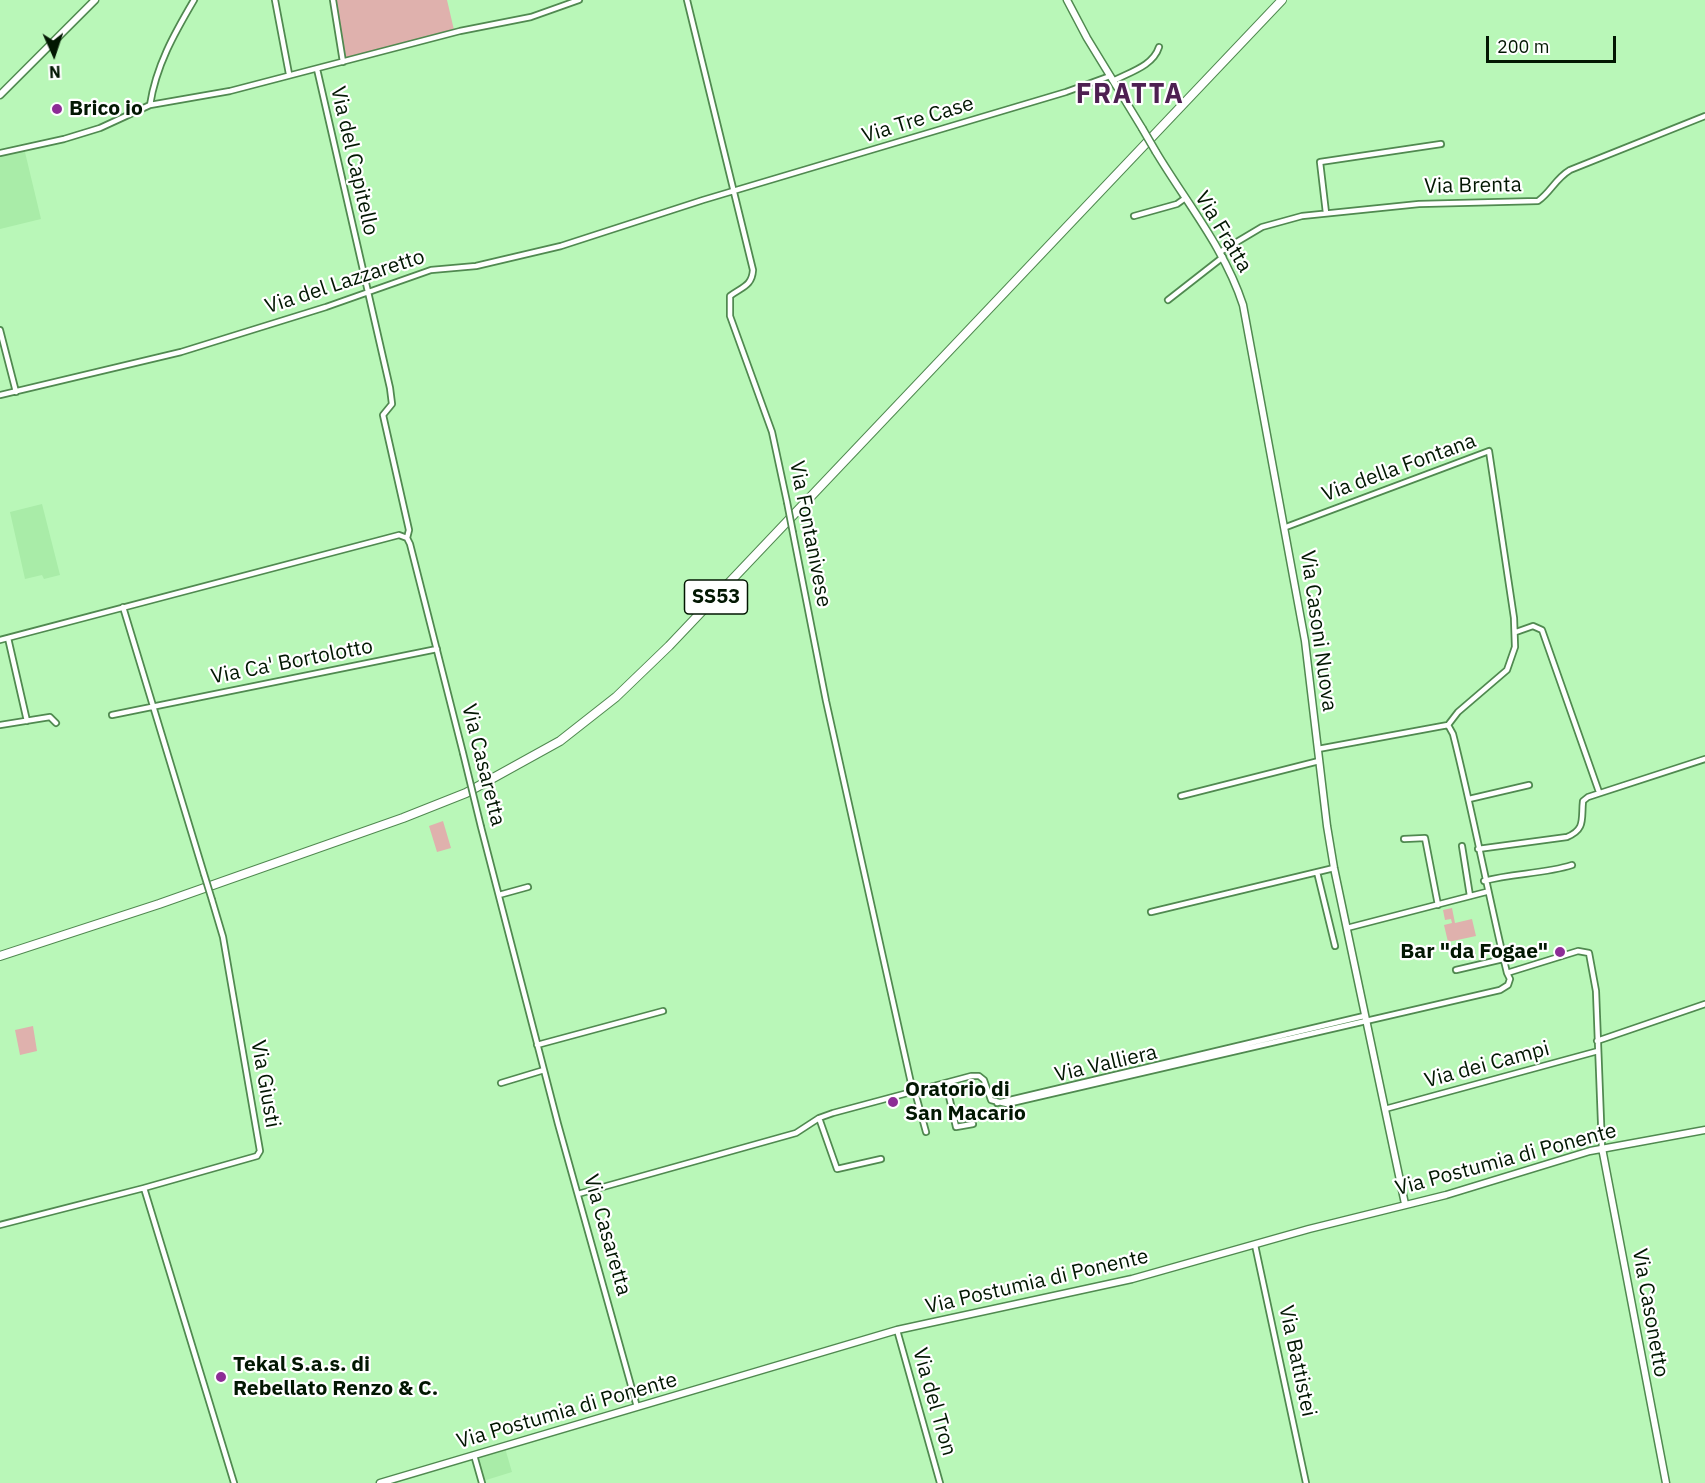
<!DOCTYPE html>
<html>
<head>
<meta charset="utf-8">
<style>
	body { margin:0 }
	#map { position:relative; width:1705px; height:1483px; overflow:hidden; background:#b9f7b8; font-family:"IBM Plex Sans",sans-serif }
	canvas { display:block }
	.north { position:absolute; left:24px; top:24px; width:60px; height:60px; -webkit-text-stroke:4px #fff; paint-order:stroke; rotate:177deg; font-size:16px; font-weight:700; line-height:24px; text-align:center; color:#021702 }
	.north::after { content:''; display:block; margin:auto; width:21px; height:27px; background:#021702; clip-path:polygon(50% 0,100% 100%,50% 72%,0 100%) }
	.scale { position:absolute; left:1486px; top:36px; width:130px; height:27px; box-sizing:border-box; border:3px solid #021702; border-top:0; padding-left:8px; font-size:18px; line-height:21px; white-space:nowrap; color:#021702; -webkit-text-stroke:4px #fff; paint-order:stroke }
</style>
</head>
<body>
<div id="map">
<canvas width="1705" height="1483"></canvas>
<div class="north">N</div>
<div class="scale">200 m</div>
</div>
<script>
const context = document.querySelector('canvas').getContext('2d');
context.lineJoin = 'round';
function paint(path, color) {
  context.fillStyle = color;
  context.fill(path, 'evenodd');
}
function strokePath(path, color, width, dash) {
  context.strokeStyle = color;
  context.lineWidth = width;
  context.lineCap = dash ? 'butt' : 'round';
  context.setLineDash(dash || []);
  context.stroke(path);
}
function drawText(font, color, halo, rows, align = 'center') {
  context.font = font + ' "IBM Plex Sans",sans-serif';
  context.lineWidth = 4.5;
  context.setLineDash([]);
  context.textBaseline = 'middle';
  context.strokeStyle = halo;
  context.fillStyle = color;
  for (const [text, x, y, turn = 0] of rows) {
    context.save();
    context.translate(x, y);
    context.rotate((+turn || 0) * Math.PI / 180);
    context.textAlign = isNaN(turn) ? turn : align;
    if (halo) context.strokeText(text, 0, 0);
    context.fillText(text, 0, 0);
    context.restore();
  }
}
const built = new Path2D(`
	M 24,148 L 41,219 L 0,229 L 0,154 Z
	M 42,504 L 60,575 L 44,579 L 42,575 L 25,579 L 10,512 Z
	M 505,1448 L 512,1472 L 483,1481 L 478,1460 L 480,1455 Z`);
const green = new Path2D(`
	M 335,0 L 447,0 L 454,30 L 346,58 Z
	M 443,821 L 451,848 L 437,852 L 429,826 Z
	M 1452,908 L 1455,923 L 1472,919 L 1476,936 L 1448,942 L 1444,925 L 1452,923 L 1451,919 L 1445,920 L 1443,910 Z
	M 33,1026 L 37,1051 L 20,1055 L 15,1030 Z`);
const street = new Path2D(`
	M 275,0 L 289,74
	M 333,0 L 343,62
	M 687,0 L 753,270 C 752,286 742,287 730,296 L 730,316 L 772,432 L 787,502
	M 317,69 L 390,388 L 392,404 L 383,415 L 409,530 L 407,538
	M 1113,81 C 1130,72 1153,66 1159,47
	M 150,105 C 156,66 174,34 194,0
	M 0,153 L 64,139 L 100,128 L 150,105 L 230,91 L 460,31 L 531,17 L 579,0
	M 1326,213 L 1320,162 L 1441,144
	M 1134,216 L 1177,204 L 1184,199
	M 1220,252 L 1262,227 L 1302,216 L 1419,204 L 1538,201 C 1551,192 1555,179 1570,170 L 1705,116
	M 1168,300 L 1223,257
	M 0,330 L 16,392
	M 0,395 L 181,352 L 326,307 L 431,270 L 476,266 L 561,246 L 703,200 L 1066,92 L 1110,76
	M 1286,527 L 1489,451 L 1514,618 L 1515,647 L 1507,670 L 1458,712 L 1448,725
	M 793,533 L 826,701 L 913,1092
	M 123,607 L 204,874
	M 1516,632 L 1533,626 L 1542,630 L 1599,792
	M 8,638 L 27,721
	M 0,640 L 399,535 L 407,538 L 410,544 L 463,753
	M 112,715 L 437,649
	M 0,725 L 50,717 L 56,723
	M 1318,749 L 1448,725 L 1453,734 C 1473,813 1488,894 1507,973 L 1578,951 L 1589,953 L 1596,991 L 1602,1148
	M 1181,796 L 1319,761
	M 1469,799 L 1529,785
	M 481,827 L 558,1124 L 637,1407
	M 1404,839 L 1425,838 L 1438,905
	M 1462,846 L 1470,896
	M 1478,849 L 1567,837 C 1586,829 1581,819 1583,801 L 1588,797 L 1705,759
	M 1317,872 L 1335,946
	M 1484,881 C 1513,873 1544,874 1572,865
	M 499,895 L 528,887
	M 212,900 L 223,937 L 260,1151 L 257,1156 L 144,1188 L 234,1483
	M 1151,912 L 1334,868
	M 1347,928 L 1486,892
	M 1456,970 L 1503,959
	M 1597,1041 L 1705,1004
	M 537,1045 L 663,1011
	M 501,1083 L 544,1070
	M 946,1083 L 956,1127 L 973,1124
	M 915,1092 L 926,1132
	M 997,1103 L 1364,1016
	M 1385,1109 L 1598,1051
	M 819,1118 L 837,1169 L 881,1159
	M 578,1194 L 796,1133 L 819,1118 L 833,1113 L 971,1076 L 979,1076 L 984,1080 L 991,1100 L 1007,1104 L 1500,990 L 1508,985 L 1510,979 L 1507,973
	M 0,1225 L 144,1188
	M 1255,1245 L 1306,1483
	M 897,1330 L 940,1483
	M 474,1455 L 482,1483`);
const secondary = new Path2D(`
	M 1067,0 L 1087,38 L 1142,128
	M 0,95 L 95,0
	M 1156,152 C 1186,202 1225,249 1243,305 L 1305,641 L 1327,826 L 1334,868 L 1405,1204
	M 1602,1148 L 1666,1483
	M 380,1483 L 897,1330 L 1132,1279 L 1309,1229 L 1446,1195 L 1590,1151 L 1705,1130`);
const highway = new Path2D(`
	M 0,956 L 159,904 L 403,818 L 466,793 L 560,741 L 616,697 L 669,646 L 1282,0`);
const streetBridge = new Path2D(`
	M 787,502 L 793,533
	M 463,753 L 481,827
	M 204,874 L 212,900`);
const secondaryBridge = new Path2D(`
	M 1142,128 L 1156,152`);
const markers = [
	[57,109,6,"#8d2d96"],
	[1560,952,6,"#8d2d96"],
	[893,1102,6,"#8d2d96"],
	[221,1377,6,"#8d2d96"]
];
const shields = [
	[716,597,63]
];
const shieldNames = [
	["SS53",716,597]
];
const poiNames = [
	["Brico io",69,109],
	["Bar \"da Fogae\"",1548,952,"right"],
	["Oratorio di",905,1090],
	["San Macario",905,1114],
	["Tekal S.a.s. di",233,1365],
	["Rebellato Renzo & C.",233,1389]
];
const streetNames = [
	["Via Tre Case",918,120,-17],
	["Via del Capitello",354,161,77],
	["Via Brenta",1473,186,-1],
	["Via Fratta",1223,232,59],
	["Via del Lazzaretto",345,282,-18],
	["Via della Fontana",1399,468,-20],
	["Via Fontanivese",810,534,79],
	["Via Casoni Nuova",1318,631,82],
	["Via Ca' Bortolotto",292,662,-11],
	["Via Casaretta",483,765,76],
	["Via Valliera",1106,1064,-13],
	["Via dei Campi",1487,1065,-15],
	["Via Giusti",265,1084,80],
	["Via Postumia di Ponente",1506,1160,-15],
	["Via Casaretta",607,1235,74],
	["Via Postumia di Ponente",1037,1282,-13],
	["Via Casonetto",1650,1313,80],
	["Via Battistei",1297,1361,78],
	["Via del Tron",934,1402,74],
	["Via Postumia di Ponente",567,1411,-16]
];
const districtNames = [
	["FRATTA",1130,95]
];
paint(built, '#a9eca8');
paint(green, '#dfb1ad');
strokePath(street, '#508950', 8);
strokePath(secondary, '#508950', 9);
strokePath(highway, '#508950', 10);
strokePath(street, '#fff', 4.5);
strokePath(secondary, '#fff', 6);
strokePath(highway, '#fff', 8);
strokePath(streetBridge, '#508950', 8, []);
strokePath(secondaryBridge, '#508950', 9, []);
strokePath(streetBridge, '#fff', 4.5);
strokePath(secondaryBridge, '#fff', 6);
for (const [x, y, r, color] of markers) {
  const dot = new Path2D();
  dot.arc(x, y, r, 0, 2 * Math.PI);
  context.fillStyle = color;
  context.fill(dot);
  strokePath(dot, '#fff', 2);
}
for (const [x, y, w] of shields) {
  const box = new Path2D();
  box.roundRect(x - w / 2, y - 17, w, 34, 4.5);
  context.fillStyle = '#fff';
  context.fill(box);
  strokePath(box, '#021702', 1.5);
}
drawText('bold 20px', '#021702', null, shieldNames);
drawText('bold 21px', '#021702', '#fff', poiNames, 'left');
drawText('21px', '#021702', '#fff', streetNames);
context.letterSpacing = '1.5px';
drawText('bold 27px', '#4e2052', '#fff', districtNames);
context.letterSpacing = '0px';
</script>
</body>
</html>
